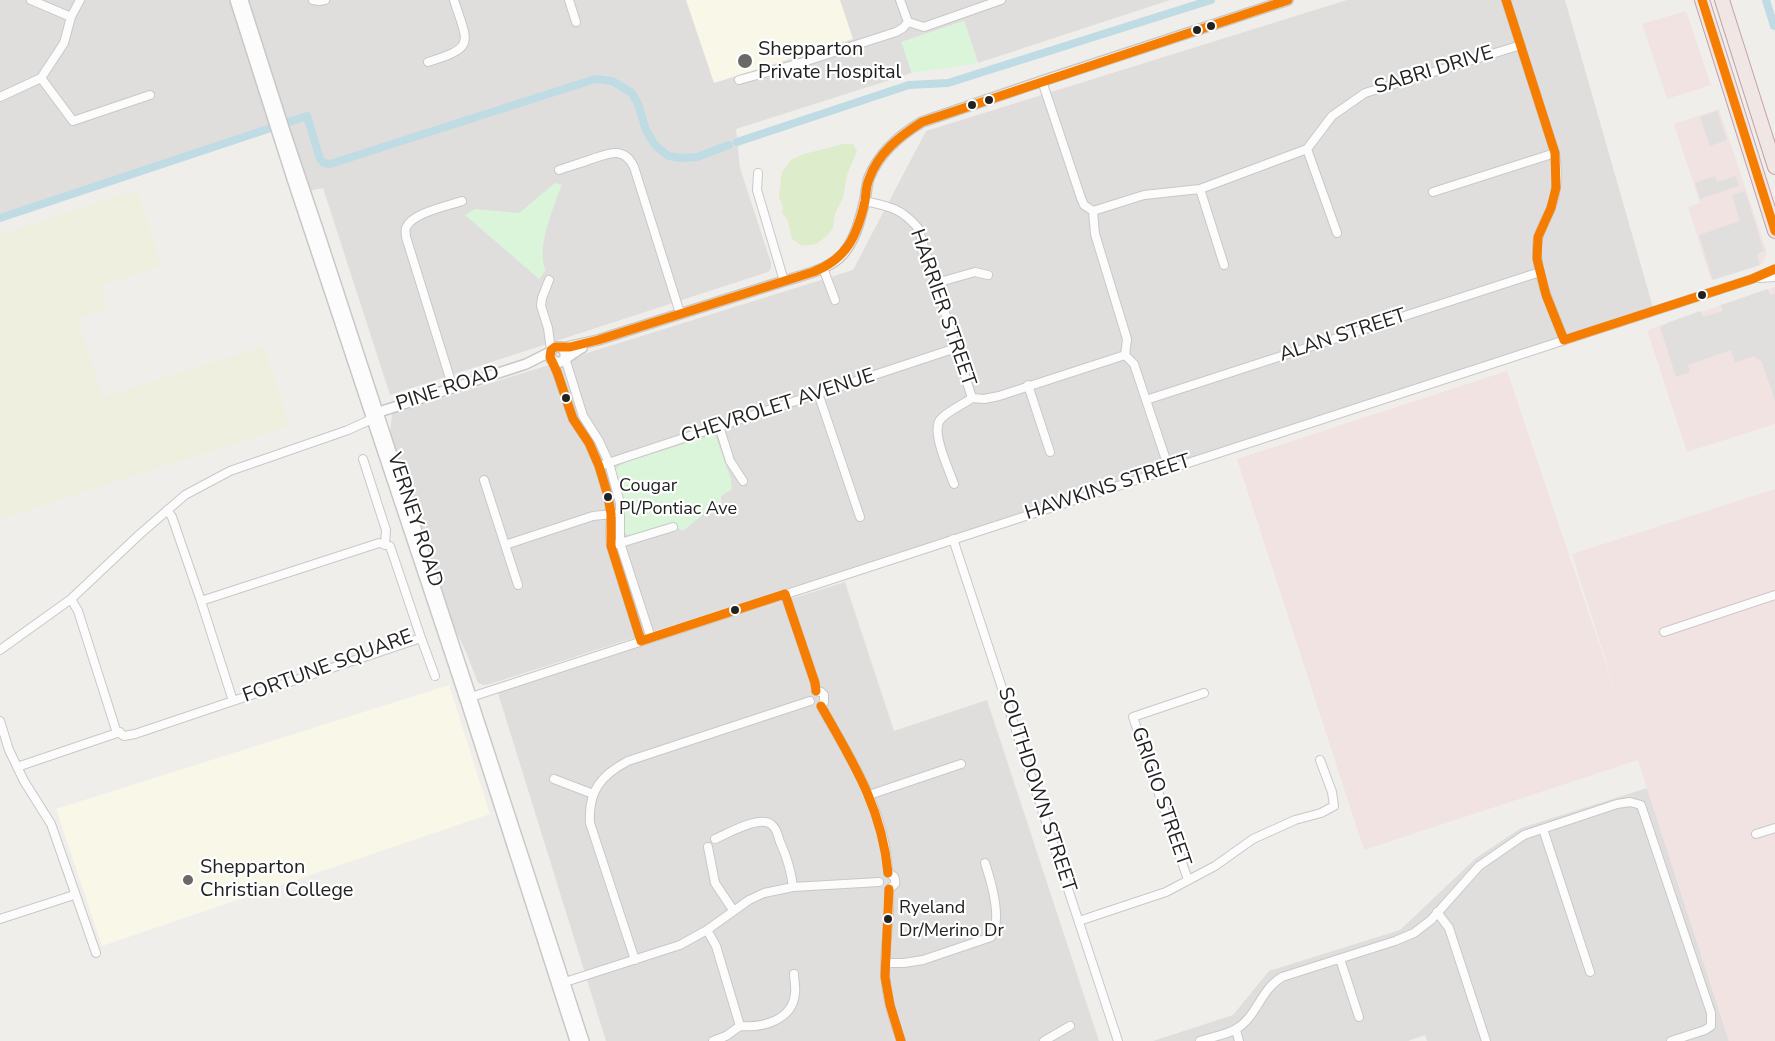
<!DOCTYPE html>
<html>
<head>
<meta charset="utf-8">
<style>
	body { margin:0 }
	canvas { display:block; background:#f0eeeb }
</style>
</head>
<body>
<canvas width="1775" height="1041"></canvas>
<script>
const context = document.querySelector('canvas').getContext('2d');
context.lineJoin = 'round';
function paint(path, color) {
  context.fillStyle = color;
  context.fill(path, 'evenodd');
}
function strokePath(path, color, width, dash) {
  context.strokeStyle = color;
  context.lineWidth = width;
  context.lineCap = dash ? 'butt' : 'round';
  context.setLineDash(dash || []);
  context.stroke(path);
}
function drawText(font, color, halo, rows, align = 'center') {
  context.font = font + ' "Nunito Sans",sans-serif';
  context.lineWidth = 4.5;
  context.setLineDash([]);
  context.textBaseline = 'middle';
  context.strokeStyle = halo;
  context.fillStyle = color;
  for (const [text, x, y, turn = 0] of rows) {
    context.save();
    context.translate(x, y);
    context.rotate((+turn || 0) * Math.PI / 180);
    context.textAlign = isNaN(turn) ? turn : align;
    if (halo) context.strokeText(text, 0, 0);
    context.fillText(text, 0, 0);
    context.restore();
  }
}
const residential = new Path2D(`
	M 0,0 L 232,0 L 275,127 L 0,214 Z
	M 247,0 L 1170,0 L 978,63 L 964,21 L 902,42 L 912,73 L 736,129 L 740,168 L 771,263 L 771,268 L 768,272 L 390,395 L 323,188 L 309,191 Z
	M 1347,0 L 1565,0 L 1654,311 L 490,684 L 484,685 L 478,683 L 466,652 L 452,623 L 390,435 L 392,414 L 853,270 L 926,131 Z
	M 845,582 L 894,731 L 987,700 L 1099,1041 L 606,1041 L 497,690 Z
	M 1647,788 L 1729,1041 L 1427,1041 L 1425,1035 L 1408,1041 L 1153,1041 L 1233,1015 L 1269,971 L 1400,930 L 1476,858 L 1521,828 Z`);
const commercial = new Path2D(`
	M 1686,11 L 1711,85 L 1667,99 L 1642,24 Z
	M 1719,109 L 1767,253 L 1762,264 L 1711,280 L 1688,207 L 1700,203 L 1674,124 Z
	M 1775,287 L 1775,424 L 1687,452 L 1647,330 Z
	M 1507,371 L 1619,703 L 1572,554 L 1775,489 L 1775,1041 L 1729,1041 L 1638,760 L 1364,850 L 1237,459 Z`);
const education = new Path2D(`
	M 686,0 L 840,0 L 853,39 L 714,83 Z
	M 449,685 L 490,814 L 102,946 L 56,809 Z`);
const farmland = new Path2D(`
	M 137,190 L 162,266 L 101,285 L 108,309 L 78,319 L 103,397 L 264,346 L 290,426 L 0,519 L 0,234 Z`);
const grass = new Path2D(`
	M 843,144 L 853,144 L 857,151 L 847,175 L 843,198 L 835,214 L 833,228 L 827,236 L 816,244 L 802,246 L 792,239 L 788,221 L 782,213 L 783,207 L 779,197 L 782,172 L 791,160 L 804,154 Z`);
const park = new Path2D(`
	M 964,21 L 978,63 L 912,73 L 901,42 Z
	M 555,183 L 562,185 C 554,205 535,251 546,270 L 539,279 L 465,215 L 475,209 L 519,213 Z
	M 715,435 L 731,479 L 732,489 L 721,496 L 721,505 L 706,512 L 683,531 L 672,524 L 631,536 L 622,532 L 624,504 L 617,481 L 616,469 L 624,462 Z`);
const parking = new Path2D(`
	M 1717,111 L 1727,140 L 1710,146 L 1700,117 Z
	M 1715,176 L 1717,182 L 1736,176 L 1739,186 L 1700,199 L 1695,183 Z
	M 1745,191 L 1764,251 L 1759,253 L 1757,256 L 1760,265 L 1713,280 L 1699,235 L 1740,221 L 1732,195 Z
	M 1768,289 L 1770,295 L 1775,294 L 1775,401 L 1762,362 L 1754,356 L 1735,363 L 1731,350 L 1688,365 L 1690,372 L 1676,377 L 1660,327 L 1667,323 L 1700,311 L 1703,317 L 1723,311 L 1721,305 Z`);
const canal = new Path2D(`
	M 1766,0 L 1774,26
	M 737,142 L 909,85 L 948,83 L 1211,0
	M 0,218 L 307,116 L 320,159 L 324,163 L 330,164 L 595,79 L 612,81 L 632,93 L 638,104 L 646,130 L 655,145 L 668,156 L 682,158 L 697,157 L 729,145`);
const minor = new Path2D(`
	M 31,0 L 71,17
	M 313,0 L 319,1 L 325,0
	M 569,0 L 576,22
	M 900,0 L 908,22
	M 1506,0 L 1555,153 C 1558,172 1558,190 1551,208 C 1546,221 1537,233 1537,247 C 1536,277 1554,313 1564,340
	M 908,22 L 924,27 L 1001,0
	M 428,62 C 476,47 468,44 454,0
	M 41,78 L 73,121 L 150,95
	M 739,80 L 797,64 L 896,32 L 903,28 L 908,22
	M 1042,81 L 1081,198 L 1084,205 L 1093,211 L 1095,234 L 1127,339 L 1125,355 L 1134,364 L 1169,469
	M 0,97 L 41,78 L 64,43 L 71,17 L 80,0
	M 1307,149 L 1337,233
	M 559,170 C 570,166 581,163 592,159 C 609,153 624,146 634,167 L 680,313
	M 758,173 L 757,190 L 784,281
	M 1200,189 L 1224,265
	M 1433,192 L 1555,153
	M 864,201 C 889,206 901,208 918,228 L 972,398 L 984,399 L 999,396 L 1125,355
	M 1093,211 L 1144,195 L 1200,189 L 1307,149 L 1332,116 L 1365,93 L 1521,45
	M 823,268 L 835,300
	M 1759,278 L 1775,277
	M 549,280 L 542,298 L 541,306 L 548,328 L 551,350
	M 936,283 L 975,272 L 988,275
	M 565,358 L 583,416 L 599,441 L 609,463 L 620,503 L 620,543 L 651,638
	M 553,361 L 573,419 L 589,443 L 599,466 L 608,496 L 611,514 L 610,533 L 611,546 L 641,641
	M 1028,385 L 1050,452
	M 453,388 L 406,237 C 406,235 405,230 406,228 C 411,213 448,206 462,201
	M 818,393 L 860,517
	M 1146,400 L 1540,272
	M 719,426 L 730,461 L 743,481
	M 363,459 L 386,530 L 385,545
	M 599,466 L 956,348
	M 484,480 L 505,545
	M 954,484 C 949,470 931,432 940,420 C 946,412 964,404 972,398
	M 953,539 L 1118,1041
	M 617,544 L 673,527
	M 518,585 L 505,545 L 593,516 L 613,514
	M 785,594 L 815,683 L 816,691
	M 71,599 L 78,611 L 116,730 L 124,736 L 135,734 L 233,701 L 201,601 L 172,517 L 167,510
	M 201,601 L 379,543 L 390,546 L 421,638 L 233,701
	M 1664,632 L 1775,595
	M 421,638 L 435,676
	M 0,650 L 71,599 L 140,534 L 185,495 L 230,471 L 348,430 L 372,419
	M 816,691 L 821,692 L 824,695 L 824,702 L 821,706
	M 468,698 L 1752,279 L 1775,269
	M 821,706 C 850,758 886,811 888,873
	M 0,721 L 9,750 L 24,781 L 51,824 L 96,953
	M 17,767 L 120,732
	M 554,779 L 593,794
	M 869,795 L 961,764
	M 1543,829 L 1590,972
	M 1756,834 L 1775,828
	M 715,839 C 727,834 761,814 772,825 C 777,829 778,836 780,842 C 787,857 791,870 793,887
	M 708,847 L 715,883 L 733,910
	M 888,873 C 894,875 896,879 895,884 L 889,889
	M 1188,880 L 1133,717 L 1204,693
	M 889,889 C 891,916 885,942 885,968 C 885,993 893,1018 901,1041
	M 1437,912 L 1449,928 L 1486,1041
	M 0,919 L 74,895
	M 1079,921 L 1166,892 L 1215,866 L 1253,839 L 1295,820 L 1321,813 L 1334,806 L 1332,792 L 1320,760
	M 707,930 L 716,946 L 740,1026 L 726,1036 L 713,1041
	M 1340,959 L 1359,1017
	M 635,960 L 590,823 C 588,791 601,775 628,761 L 810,701
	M 885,963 L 904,963 L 923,960 L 991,937 C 1003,920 991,881 985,863
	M 562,983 L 680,945 L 707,930 L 749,900 L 764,893 L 793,887 L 879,882
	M 740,1026 C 763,1028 793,1020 795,993 C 796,987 794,980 794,974
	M 1236,1030 L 1239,1041
	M 1044,1041 L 1070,1026
	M 1200,1041 C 1211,1037 1226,1035 1236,1029 C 1257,1017 1260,990 1282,977 L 1395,941 L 1414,933 L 1431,920 L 1479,866 L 1524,835 L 1617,804 L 1630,802 L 1641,805 L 1711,1013 L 1711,1026 L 1705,1030 L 1671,1041`);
const tertiary = new Path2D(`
	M 235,0 L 292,179 L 465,699 L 575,1041
	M 243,0 L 286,134 L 319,232 L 584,1041
	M 562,348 L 598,340 L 784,281 C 802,275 824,271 839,258 C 855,243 860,220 865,200 C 866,193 867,184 869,178 C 879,153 900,135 922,122 L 1042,81 L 1288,0
	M 565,357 L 565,352 L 561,347 L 555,347 L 550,352 L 551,359 L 558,363 C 564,361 574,352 582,348
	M 373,414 L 526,364 L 550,352`);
const trunk = new Path2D(`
	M 1702,0 L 1775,231
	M 1722,0 L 1775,167`);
const bus1 = new Path2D(`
	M 1506,0 L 1555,153 L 1556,188 L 1551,208 L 1538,237 L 1537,259 L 1546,295 L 1564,340
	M 1702,0 L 1775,231
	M 1564,340 L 1752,279 L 1775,269
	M 785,594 L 641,641 L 611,546 L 611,514 L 608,496 L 599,466 L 589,443 L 573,419 L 557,372 L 550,357 L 551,350 L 555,347 L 570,347 L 598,340 L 813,272 C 847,259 857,236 865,201 C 866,194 866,186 869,179 C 878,153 900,136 922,122 L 1288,0
	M 785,594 L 815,683 L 816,691
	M 821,706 C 853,762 882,808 888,873
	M 889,889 L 885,977 L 890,1005 L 901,1041`);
const markers = [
	[1211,26,5,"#222"],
	[1197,30,5,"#222"],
	[745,61,8,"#6a6968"],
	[989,100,5,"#222"],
	[972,105,5,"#222"],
	[1702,295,5,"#222"],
	[566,398,5,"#222"],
	[608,497,5,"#222"],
	[735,610,5,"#222"],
	[188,880,6,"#6a6968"],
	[888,919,5,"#222"]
];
const busNames = [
	["Cougar",619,487],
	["Pl/Pontiac Ave",619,510],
	["Ryeland",899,909],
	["Dr/Merino Dr",899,932]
];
const poiNames = [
	["Shepparton",758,50],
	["Private Hospital",758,73],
	["Shepparton",200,868],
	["Christian College",200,891]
];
const streetNames = [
	["SABRI DRIVE",1434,71,-17],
	["HARRIER STREET",942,308,71],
	["ALAN STREET",1343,336,-18],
	["PINE ROAD",448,389,-18],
	["CHEVROLET AVENUE",778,407,-18],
	["HAWKINS STREET",1108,488,-18],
	["VERNEY ROAD",414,520,72],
	["FORTUNE SQUARE",328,667,-20],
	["SOUTHDOWN STREET",1036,790,72],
	["GRIGIO STREET",1160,797,71]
];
paint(residential, '#dfdedc');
paint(commercial, '#f1e3e1');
paint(education, '#f8f7e8');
paint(farmland, '#efefdf');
paint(grass, '#ddeccb');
paint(park, '#daf5da');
paint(parking, '#e0dfde');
strokePath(canal, '#bfdbe3', 8);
strokePath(minor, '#c9c8c7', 10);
strokePath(tertiary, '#c9c8c7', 12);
strokePath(trunk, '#c5a2ac', 16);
strokePath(minor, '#fdfcfc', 8);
strokePath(tertiary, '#fdfcfc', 9);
strokePath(trunk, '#f0e6e4', 14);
strokePath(bus1, '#f47d02', 9);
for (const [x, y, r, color] of markers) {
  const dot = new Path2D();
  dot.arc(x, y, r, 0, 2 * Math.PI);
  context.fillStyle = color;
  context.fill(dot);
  strokePath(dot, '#fff', 2);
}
drawText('18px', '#222', '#fff', busNames, 'left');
drawText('20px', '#222', '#fff', poiNames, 'left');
drawText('20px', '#222', '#fff', streetNames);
</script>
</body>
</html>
